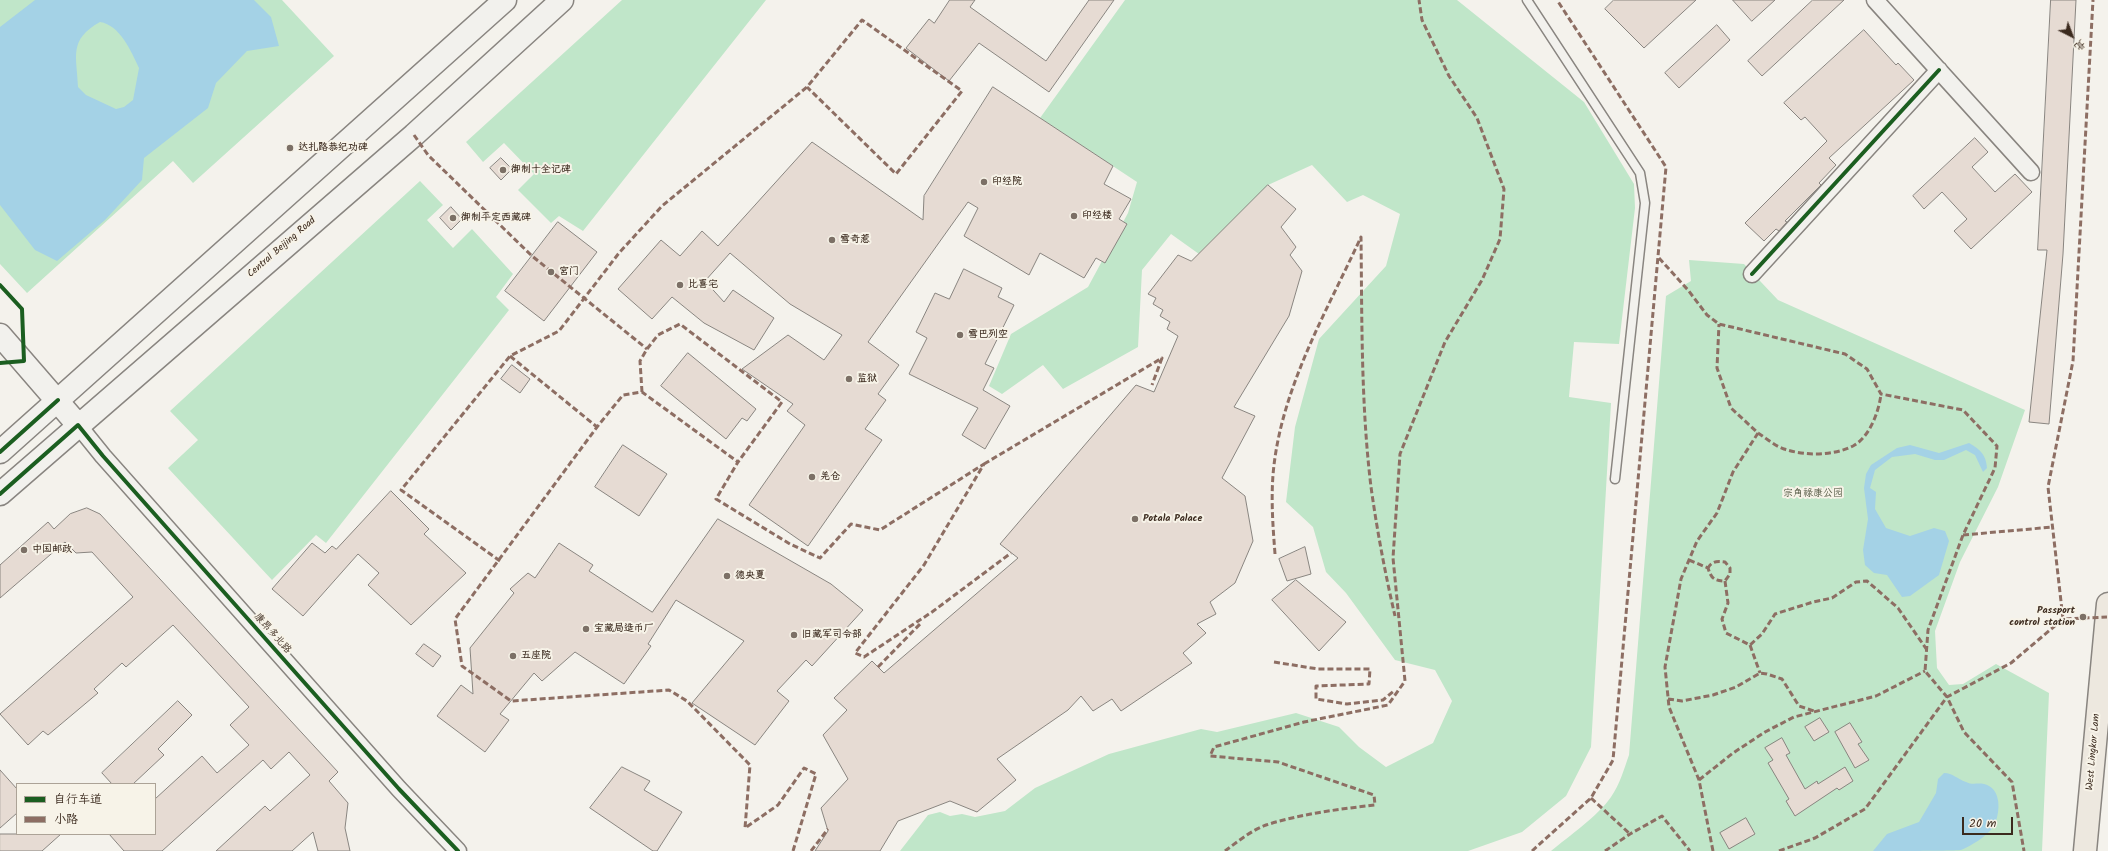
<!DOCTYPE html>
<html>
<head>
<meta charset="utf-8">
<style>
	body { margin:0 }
	#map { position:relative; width:2108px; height:851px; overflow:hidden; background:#f4f2ec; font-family:Kalam,"LXGW WenKai TC",sans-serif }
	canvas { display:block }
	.legend { position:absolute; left:16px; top:783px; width:140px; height:52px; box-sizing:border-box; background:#f7f3e8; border:1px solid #aca397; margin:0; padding:5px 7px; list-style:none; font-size:12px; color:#3b2a1e }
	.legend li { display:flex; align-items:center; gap:8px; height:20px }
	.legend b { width:20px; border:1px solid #aca397 }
	.north { position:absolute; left:2052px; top:16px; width:40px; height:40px; -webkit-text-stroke:3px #f7f3e8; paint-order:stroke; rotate:138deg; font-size:11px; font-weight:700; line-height:16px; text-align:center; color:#3b2a1e }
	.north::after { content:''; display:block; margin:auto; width:14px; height:18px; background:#3b2a1e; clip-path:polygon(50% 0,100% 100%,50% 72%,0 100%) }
	.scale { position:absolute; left:1962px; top:817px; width:51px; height:18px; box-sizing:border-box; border:2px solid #3b2a1e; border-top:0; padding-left:5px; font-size:12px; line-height:14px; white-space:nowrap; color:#3b2a1e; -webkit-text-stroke:3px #f7f3e8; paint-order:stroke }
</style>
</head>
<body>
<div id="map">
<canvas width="2108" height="851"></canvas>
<ul class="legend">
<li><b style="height:5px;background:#1b5e20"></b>自行车道</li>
<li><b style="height:5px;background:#8d6e63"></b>小路</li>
</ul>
<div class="north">北</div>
<div class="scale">20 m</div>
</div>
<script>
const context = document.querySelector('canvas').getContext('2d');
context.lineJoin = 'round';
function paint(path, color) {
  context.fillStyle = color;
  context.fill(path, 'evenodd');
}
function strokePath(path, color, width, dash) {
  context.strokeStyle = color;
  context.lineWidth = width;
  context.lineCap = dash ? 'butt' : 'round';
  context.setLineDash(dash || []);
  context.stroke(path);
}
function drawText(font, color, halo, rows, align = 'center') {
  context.font = font + ' Kalam,"LXGW WenKai TC",sans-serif';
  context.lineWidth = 4;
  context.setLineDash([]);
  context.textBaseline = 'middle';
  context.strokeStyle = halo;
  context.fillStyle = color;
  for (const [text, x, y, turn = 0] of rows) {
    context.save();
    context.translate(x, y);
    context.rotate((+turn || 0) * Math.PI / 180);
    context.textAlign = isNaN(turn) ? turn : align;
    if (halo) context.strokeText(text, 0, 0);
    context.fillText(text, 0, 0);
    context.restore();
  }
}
const green = new Path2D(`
	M 0,0 L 282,0 L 334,56 L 193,183 L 173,161 L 27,293 L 0,264 Z
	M 622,0 L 766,0 L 583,231 L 559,216 L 551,223 L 518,190 L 534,174 L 504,143 L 483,162 L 466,142 Z
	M 1125,0 L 1457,0 L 1584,102 L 1634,184 L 1635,208 L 1619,344 L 1574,342 L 1569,397 L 1611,403 L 1591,747 L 1566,796 L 1522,832 L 1468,851 L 900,851 L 928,815 L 940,812 L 950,816 L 962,814 L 975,817 L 1005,811 L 1035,788 L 1109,754 L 1201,729 L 1217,732 L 1296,713 L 1339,727 L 1359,747 L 1386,767 L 1433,743 L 1452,701 L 1435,670 L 1395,660 L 1346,593 L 1326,572 L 1313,527 L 1286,502 L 1295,427 L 1319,339 L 1386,266 L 1400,214 L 1363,195 L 1347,202 L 1312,165 L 1268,185 L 1199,254 L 1171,234 L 1142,270 L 1138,347 L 1063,389 L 1043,365 L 1002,394 L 989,386 L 1011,334 L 1088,287 L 1128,213 L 1137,182 L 1040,118 Z
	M 420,181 L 443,205 L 427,220 L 453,248 L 472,229 L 513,274 L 496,297 L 509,310 L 326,543 L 316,535 L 272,580 L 168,468 L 198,440 L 170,411 Z
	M 1689,260 L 1744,264 L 1778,300 L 2025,410 L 1998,487 L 1960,562 L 1935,631 L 1937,668 L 1949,685 L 1963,684 L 1996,664 L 2049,693 L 2042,851 L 1551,851 C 1569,836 1598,816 1611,797 C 1620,784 1624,769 1629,755 L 1666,296 L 1691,281 Z`);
const water = new Path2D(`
	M 35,0 L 254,0 L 271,17 L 279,46 L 247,51 L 216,83 L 208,108 L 144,158 L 142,180 L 105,220 L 57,261 L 35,250 L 0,205 L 0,27 ZM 100,22 C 120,25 131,51 139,68 L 133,100 L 124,107 L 116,109 L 86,95 L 78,87 C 77,56 68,40 100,22 Z
	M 1969,443 C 1981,450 1986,455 1987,468 L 1983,472 L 1975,455 L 1966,450 L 1944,460 L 1935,460 L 1915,454 L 1892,457 L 1875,470 L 1870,488 L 1876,492 L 1875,509 L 1886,528 L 1910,536 L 1934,528 L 1945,531 L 1949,541 L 1939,575 L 1910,596 L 1902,597 L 1887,575 L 1874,573 L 1865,565 L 1863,550 L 1868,519 L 1864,488 L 1866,474 L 1871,465 L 1897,448 L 1910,445 L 1939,453 Z
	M 1944,773 C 1953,773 1957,779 1966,782 C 1973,786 1981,781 1989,786 C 2002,793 2000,816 1993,827 C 1987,836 1971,846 1961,850 C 1954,851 1886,851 1873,851 L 1887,834 L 1919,822 L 1936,793 L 1938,779 Z`);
const building = new Path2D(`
	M 950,0 L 975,0 L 970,7 L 1046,61 L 1089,0 L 1114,0 L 1049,92 L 979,43 L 949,81 L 906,48 L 929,19 L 934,23 Z
	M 1614,0 L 1696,0 L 1644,48 L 1605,9 Z
	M 1733,0 L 1775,0 L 1752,21 Z
	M 1813,0 L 1844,0 L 1762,76 L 1748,61 Z
	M 2051,0 L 2076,0 L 2063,254 L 2049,424 L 2029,422 L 2047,250 L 2038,250 Z
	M 1717,25 L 1730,40 L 1679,88 L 1665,73 Z
	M 1864,30 L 1896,65 L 1898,63 L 1914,80 L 1829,158 L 1836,165 L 1819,183 L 1821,185 L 1785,221 L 1787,222 L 1779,231 L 1776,229 L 1764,241 L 1745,223 L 1827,141 L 1805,117 L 1801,120 L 1784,103 Z
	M 993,87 L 1113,166 L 1104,184 L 1131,199 L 1119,219 L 1127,224 L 1105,263 L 1096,258 L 1084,278 L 1040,253 L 1029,275 L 964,236 L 978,208 L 968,202 L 868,342 L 899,365 L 878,394 L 886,400 L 865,429 L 882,440 L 808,546 L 749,505 L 805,425 L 787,411 L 793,404 L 742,369 L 788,335 L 824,360 L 842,335 L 790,304 L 730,253 L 705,281 L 724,302 L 733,290 L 774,318 L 754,350 L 704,323 L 672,297 L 652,319 L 618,289 L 661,240 L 680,256 L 702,231 L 718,246 L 812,142 L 923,220 L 924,196 Z
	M 1975,138 L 1988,152 L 1972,167 L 1995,192 L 2015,174 L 2032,192 L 1971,249 L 1954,231 L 1967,219 L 1942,192 L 1924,209 L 1913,196 Z
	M 501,158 L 512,169 L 501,180 L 490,168 Z
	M 1268,185 L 1296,209 L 1281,227 L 1296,247 L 1290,255 L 1302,271 L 1289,316 L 1234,407 L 1255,416 L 1222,478 L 1245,496 L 1253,541 L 1235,583 L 1210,602 L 1216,614 L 1197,624 L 1206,633 L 1183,653 L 1192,663 L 1121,711 L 1112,699 L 1093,711 L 1081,696 L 1068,710 L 997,759 L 1016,780 L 977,812 L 950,801 L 898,821 L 880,851 L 815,851 L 828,831 L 821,808 L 848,779 L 823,735 L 847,710 L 834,698 L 872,661 L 884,673 L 1018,558 L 1000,544 L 1136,385 L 1154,392 L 1178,336 L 1167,329 L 1170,322 L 1160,316 L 1163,310 L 1153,304 L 1156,298 L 1148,294 L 1178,255 L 1191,261 Z
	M 451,207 L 462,219 L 451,230 L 440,218 Z
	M 558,222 L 597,252 L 544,321 L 505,291 Z
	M 964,269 L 1002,288 L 998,297 L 1014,305 L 985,364 L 994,368 L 983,390 L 1010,406 L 985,449 L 962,435 L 978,408 L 909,374 L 927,338 L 916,332 L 935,293 L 949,299 Z
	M 688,353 L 756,409 L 747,421 L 742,418 L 726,439 L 661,386 Z
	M 512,365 L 530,379 L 520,393 L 501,379 Z
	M 623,445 L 667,474 L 639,516 L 595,487 Z
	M 391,491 L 429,529 L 424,534 L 466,573 L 411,625 L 368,585 L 379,573 L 358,554 L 303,616 L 272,589 L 312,543 L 325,553 L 332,546 L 336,549 Z
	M 87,508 L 100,514 L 338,772 L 329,781 L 348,803 L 345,828 L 350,851 L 318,851 L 313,832 L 292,851 L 216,851 L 265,806 L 270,811 L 310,775 L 289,752 L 271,769 L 263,760 L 162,851 L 124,851 L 109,834 L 155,834 L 155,799 L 202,756 L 217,773 L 249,745 L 230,725 L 249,707 L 173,625 L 126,667 L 122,663 L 94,689 L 98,693 L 48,735 L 43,731 L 28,745 L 0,714 L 133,597 L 92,552 L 76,553 L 65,542 L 0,598 L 0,565 L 48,522 L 54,529 L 70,514 Z
	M 718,519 L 831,584 L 863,610 L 812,666 L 806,660 L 777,691 L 789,701 L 755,745 L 692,703 L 744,641 L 676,600 L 648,644 L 651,646 L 624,684 L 575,652 L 542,681 L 534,673 L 500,714 L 509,720 L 485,752 L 437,716 L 461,685 L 473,694 L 470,648 L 514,593 L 510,589 L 528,573 L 535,578 L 559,543 L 593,565 L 589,571 L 652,612 Z
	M 1305,547 L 1311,574 L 1287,581 L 1279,559 Z
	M 1296,580 L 1346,622 L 1319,651 L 1272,600 Z
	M 424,644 L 441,656 L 433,667 L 416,654 Z
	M 178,701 L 192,715 L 158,749 L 164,755 L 133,784 L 112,784 L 102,773 Z
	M 1820,718 L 1829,732 L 1814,741 L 1805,727 Z
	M 1850,723 L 1862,742 L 1858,744 L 1869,760 L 1855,768 L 1835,732 Z
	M 1782,738 L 1790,753 L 1786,755 L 1805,789 L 1817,781 L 1818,784 L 1845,767 L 1853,781 L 1839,790 L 1837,788 L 1795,816 L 1786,801 L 1789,799 L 1768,763 L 1773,760 L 1765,748 Z
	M 622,767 L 650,781 L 644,790 L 682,812 L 657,851 L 653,851 L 590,808 Z
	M 0,770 L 17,789 L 17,813 L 0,828 Z
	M 1746,818 L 1755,834 L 1729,849 L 1720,833 Z
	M 0,834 L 61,834 L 42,851 L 0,851 Z`);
const lane = new Path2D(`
	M 1527,0 L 1640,173 L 1645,203 L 1615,479`);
const street = new Path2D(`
	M 1875,0 L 2031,172
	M 1752,274 L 1939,70
	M 78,425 L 103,456 L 399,789 L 458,851`);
const secondary = new Path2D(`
	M 0,335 L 78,425
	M 0,452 L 505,0
	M 0,494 L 414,135 L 562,0`);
const primary = new Path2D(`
	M 2085,851 L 2108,604`);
const quiet = new Path2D(`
	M 414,135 L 428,155 L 532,256 L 647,349
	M 1659,258 L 1688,290 L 1707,315 L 1719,324 L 1845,354 L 1867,369 L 1881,394 L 1963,410 L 1997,446 L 1995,468 L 1963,535 L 1928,630 L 1925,671 L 1947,697 L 1964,732 L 2012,782 L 2024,851
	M 510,356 L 597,427
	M 642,392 L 640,361 L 647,349 L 658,335 L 680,324 L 782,402 L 738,462
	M 1758,433 C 1766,438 1775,446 1784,449 C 1805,456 1833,456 1853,446 C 1870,437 1879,411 1881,394
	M 984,464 L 1162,358 L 1152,385
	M 1963,535 L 2053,527
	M 1275,554 C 1273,527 1271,502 1273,475 C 1280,390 1326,313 1361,237 C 1362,320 1361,405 1371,487 C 1377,530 1385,573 1395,616
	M 1689,560 L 1708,568 C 1711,578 1714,581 1725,581 L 1730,574 L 1730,568 L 1725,562 C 1717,561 1712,561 1708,568
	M 500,561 L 401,490 L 510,356 L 559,331 L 619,253 L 662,206 L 807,87 L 862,20 L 962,91 L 896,174 L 807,87
	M 1725,581 L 1728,603 L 1722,619 L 1726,633 L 1750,645 L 1762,634 L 1775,614 L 1813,602 L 1832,598 L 1856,582 L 1867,581 L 1898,608 L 1927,650
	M 2063,619 L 2048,487 L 2073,361 L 2093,0
	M 1750,645 L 1760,673
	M 1274,662 L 1318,669 L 1370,669 L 1369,684 L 1316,686 L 1316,699 L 1347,704 L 1383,700 L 1395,690
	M 878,667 L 922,622
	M 1668,699 L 1682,701 L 1713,695 L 1736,687 L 1760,673 L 1767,674 L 1782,679 L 1799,706 L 1814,711
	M 1699,780 L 1733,753 L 1765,732 L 1794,717 L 1876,696 L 1925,671
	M 1591,798 L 1630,834
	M 793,851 L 816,774 L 804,768 L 778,805 L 745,828 L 750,765 L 687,701 L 669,690 L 511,701 L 462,666 L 455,619 L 597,427 L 623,395 L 642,392 L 738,462 L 716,499 L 790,544 L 820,558 L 851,524 L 880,530 L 984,464 L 924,565 L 855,653 L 864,657 L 932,612 L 1011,553
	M 811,851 L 828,829
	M 1225,851 C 1237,842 1252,830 1266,825 C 1301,814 1339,809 1375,805 L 1374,795 L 1278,762 L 1210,756 L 1214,747 L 1304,722 L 1388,705 L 1405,681 L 1393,558 L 1400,454 L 1445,342 L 1482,280 L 1500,239 L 1504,189 L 1477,118 L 1449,76 L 1422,20 L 1419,0
	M 1532,851 L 1591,798 L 1613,760 L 1666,167 L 1557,0
	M 1605,851 L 1630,834 L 1662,816 L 1690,851
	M 1713,851 L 1699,780 L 1669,707 L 1665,667 L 1681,579 L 1697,541 L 1717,513 L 1733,472 L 1758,433 L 1731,408 L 1717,368 L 1719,324
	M 1779,851 L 1815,838 L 1865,809 L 1947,697 L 2011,663 L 2063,619 L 2107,617`);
const cycleway = new Path2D(`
	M 1752,274 L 1939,70
	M 0,285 L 22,309 L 24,361 L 0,363
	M 0,452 L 58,400
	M 0,494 L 78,425 L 103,456 L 399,789 L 458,851`);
const markers = [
	[290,148,4,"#7c7066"],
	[503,170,4,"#7c7066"],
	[984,182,4,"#7c7066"],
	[1074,216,4,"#7c7066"],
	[453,218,4,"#7c7066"],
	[832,240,4,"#7c7066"],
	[551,272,4,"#7c7066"],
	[680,285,4,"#7c7066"],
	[960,335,4,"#7c7066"],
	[849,379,4,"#7c7066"],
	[812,477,4,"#7c7066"],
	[1135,519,4,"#7c7066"],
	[24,550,4,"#7c7066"],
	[727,576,4,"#7c7066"],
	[2083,617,4,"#7c7066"],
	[586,629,4,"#7c7066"],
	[794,635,4,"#7c7066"],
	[513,656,4,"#7c7066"]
];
const poiNames = [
	["达扎路恭纪功碑",298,148],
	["御制十全记碑",511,170],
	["印经院",992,182],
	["印经楼",1082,216],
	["御制平定西藏碑",461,218],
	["雪奇惹",840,240],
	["宫门",559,272],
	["比喜宅",688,285],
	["雪巴列空",968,335],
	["监狱",857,379],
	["羌仓",820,477],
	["Potala Palace",1143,519],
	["中国邮政",32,550],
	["德央夏",735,576],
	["Passport",2075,611,"right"],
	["control station",2075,623,"right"],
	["宝藏局造币厂",594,629],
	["旧藏军司令部",802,635],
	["五座院",521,656]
];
const streetNames = [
	["Central Beijing Road",282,248,-41],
	["康昂多北路",272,634,48],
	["West Lingkor Lam",2094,752,-85]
];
const parkNames = [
	["宗角禄康公园",1813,494]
];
paint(green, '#c0e6c9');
paint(water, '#a4d2e6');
paint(building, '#e6dbd3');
strokePath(building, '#898580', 1);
strokePath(lane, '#898580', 11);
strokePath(street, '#898580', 19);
strokePath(secondary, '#898580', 25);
strokePath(primary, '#898580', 25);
strokePath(lane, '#f2f1ed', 8);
strokePath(street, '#f2f1ed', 16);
strokePath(secondary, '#f2f1ed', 22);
strokePath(primary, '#ede8df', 22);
strokePath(quiet, '#8d6e63', 3, [6, 3]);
strokePath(cycleway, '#1b5e20', 4);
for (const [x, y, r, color] of markers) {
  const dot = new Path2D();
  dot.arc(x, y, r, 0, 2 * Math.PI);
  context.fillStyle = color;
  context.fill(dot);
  strokePath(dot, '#f7f3e8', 1.5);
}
drawText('bold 10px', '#3b2a1e', '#f7f3e8', poiNames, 'left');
drawText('10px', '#3b2a1e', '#f7f3e8', streetNames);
drawText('10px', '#525742', '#f7f3e8', parkNames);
</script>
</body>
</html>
